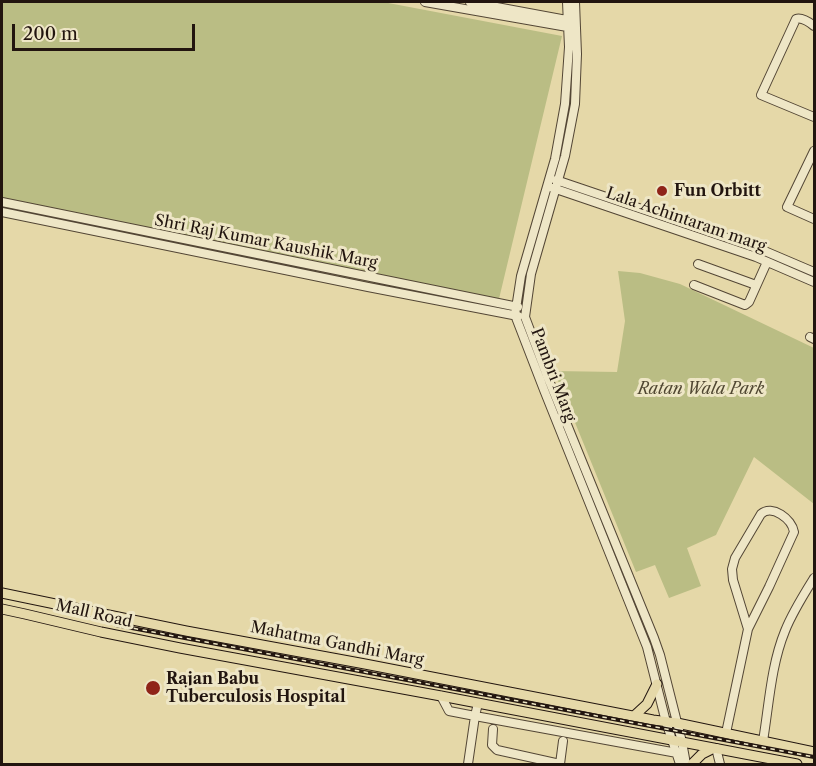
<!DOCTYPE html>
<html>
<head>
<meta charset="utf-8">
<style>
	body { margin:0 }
	#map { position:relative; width:816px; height:766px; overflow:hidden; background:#e5d8a8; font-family:"Libre Caslon Text",serif }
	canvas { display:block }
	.frame { position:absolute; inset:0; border:3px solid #22150f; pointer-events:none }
	.scale { position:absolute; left:12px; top:24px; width:183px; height:27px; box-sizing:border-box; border:3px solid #22150f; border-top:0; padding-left:8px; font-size:18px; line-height:21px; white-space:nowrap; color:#22150f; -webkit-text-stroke:4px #eee6c6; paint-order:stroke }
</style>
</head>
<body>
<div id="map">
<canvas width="816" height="766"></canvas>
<div class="frame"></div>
<div class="scale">200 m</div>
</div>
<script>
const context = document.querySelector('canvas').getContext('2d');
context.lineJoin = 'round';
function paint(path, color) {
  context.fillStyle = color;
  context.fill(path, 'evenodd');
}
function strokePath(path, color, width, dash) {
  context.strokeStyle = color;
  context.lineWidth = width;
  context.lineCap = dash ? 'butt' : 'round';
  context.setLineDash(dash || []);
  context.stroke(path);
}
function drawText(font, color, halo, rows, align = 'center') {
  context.font = font + ' "Libre Caslon Text",serif';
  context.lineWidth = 6;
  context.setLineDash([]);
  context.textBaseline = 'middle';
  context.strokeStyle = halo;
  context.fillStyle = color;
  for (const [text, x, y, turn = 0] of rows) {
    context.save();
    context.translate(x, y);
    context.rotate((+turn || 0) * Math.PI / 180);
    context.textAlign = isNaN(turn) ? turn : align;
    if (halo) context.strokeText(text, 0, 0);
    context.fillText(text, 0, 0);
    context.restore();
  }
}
const green = new Path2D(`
	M 2,2 L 383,2 L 562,36 L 498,303 L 2,200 Z
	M 618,271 L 640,273 L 680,284 L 814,348 L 814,504 L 754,457 L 716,535 L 687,548 L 701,586 L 669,598 L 655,565 L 636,572 L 554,371 L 617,372 L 625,321 Z`);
const minor = new Path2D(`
	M 425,2 L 573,28
	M 470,2 L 572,21
	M 567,2 L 569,47 L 565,104 L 555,159 L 521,276 L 515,315 L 544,390 L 647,647 L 666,722 L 680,764
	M 575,2 L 577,54 L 575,104 L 565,156 L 531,274 L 525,317 L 548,378 L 654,638 L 660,655 L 682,742 L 686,764
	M 814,26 C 809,22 802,17 796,19 L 761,95 L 814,117
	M 814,151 L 787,207 L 814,219
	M 556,180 L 760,249 L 814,272
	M 553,188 L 756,257 L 814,282
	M 2,202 L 518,307
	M 2,212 L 368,287 L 518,316
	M 698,264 L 756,285
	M 694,285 L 745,305 L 749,302 L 767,262
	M 810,337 L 814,339
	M 441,696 L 449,711 L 475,716 L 468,764
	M 478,703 L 475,716 L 677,753
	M 493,729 L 492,745 L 497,750 L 560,764
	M 726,733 L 748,629 L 733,580 L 732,569 L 735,558 L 761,514 C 772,504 792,519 794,532 L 769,587 L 748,629
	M 763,741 C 769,705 771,665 785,631 C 792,613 804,594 814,578
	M 716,748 L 720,764
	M 560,764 L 563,741`);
const major = new Path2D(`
	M 2,593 L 186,631 L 365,664 L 653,720 L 677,723 L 814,752
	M 2,609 L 25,614 L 101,632 L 180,648 L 441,696 L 797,764
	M 634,716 L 647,704 L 657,684
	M 692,764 L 702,754 L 714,748`);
const rail = new Path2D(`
	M 116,625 L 814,757`);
const markers = [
	[662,191,6,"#8f2418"],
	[153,688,8,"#8f2418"]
];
const poiNames = [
	["Fun Orbitt",674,191],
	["Rajan Babu",166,679],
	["Tuberculosis Hospital",166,697]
];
const streetNames = [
	["Lala Achintaram marg",686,220,19],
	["Shri Raj Kumar Kaushik Marg",266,242,11],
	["Pambri Marg",553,375,69],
	["Mall Road",94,614,13],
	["Mahatma Gandhi Marg",337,644,11]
];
const parkNames = [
	["Ratan Wala Park",701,389]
];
paint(green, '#babd84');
strokePath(minor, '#534635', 10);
strokePath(major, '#22150f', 11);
strokePath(minor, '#eee6c6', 8);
strokePath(major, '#e5d8a8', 9);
strokePath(rail, '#22150f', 4);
strokePath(rail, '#eee6c6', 1.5, [4.5]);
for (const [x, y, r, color] of markers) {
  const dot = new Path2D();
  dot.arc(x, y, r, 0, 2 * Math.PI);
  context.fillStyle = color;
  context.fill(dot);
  strokePath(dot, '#eee6c6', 2);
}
drawText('bold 16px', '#22150f', '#eee6c6', poiNames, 'left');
drawText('16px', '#22150f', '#eee6c6', streetNames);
drawText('italic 16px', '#504732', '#eee6c6', parkNames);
</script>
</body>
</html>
